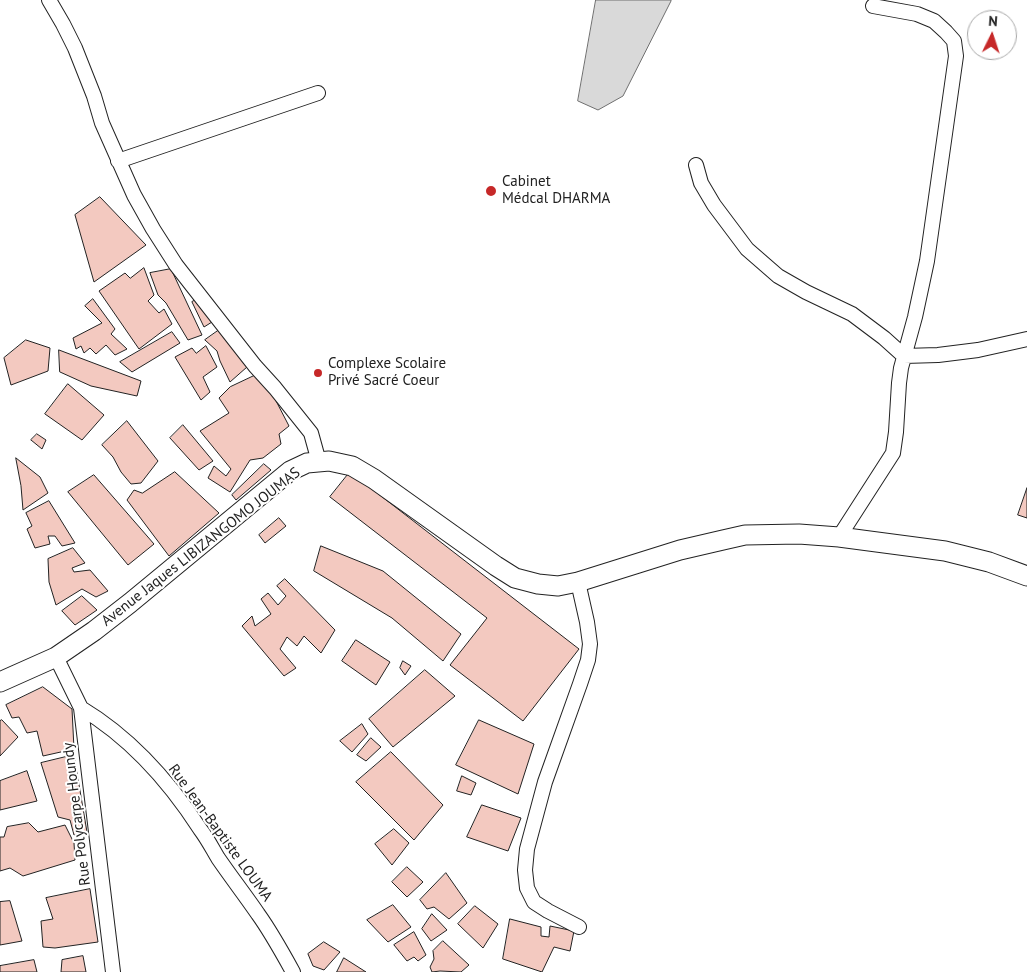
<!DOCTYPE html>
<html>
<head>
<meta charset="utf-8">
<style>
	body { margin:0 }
	#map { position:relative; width:1027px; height:972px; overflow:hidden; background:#fff; font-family:"PT Sans",sans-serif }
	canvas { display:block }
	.north { position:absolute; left:967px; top:10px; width:50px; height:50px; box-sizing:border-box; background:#fff; border:1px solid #a7a7a7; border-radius:50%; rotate:4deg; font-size:14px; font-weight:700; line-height:20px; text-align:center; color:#222 }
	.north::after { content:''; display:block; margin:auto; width:18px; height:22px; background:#c62828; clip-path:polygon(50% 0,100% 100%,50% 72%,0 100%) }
</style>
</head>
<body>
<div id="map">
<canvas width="1027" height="972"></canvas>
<div class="north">N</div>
</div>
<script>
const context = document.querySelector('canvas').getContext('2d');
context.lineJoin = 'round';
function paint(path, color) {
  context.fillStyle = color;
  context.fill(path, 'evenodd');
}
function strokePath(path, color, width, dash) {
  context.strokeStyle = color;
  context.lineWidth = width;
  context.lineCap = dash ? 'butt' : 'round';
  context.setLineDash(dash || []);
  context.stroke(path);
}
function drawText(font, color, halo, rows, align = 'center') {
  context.font = font + ' "PT Sans",sans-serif';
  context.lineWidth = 4;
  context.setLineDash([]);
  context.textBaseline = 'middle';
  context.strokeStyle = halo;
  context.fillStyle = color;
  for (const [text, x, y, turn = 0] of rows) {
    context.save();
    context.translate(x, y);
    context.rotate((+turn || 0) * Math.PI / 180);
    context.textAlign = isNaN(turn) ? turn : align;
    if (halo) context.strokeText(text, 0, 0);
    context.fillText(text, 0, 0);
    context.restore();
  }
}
const water = new Path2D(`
	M 596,0 L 671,0 L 671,1 L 623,96 L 598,110 L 578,101 Z`);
const building = new Path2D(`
	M 100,197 L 146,245 L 94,282 L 75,215 Z
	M 144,268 L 154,295 L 148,301 L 159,313 L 164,309 L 172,324 L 139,349 L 99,291 L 125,273 L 130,278 Z
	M 171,269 L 202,335 L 188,340 L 166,303 L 158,295 L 150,273 Z
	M 199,298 L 212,322 L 204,327 L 192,302 Z
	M 93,299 L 115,329 L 111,334 L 127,349 L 115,355 L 106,345 L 96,354 L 90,348 L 84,353 L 81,346 L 76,349 L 73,338 L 102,323 L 85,306 Z
	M 222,328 L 247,367 L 230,382 L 220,361 L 217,351 L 205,340 Z
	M 172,332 L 180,343 L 132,372 L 120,362 Z
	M 26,340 L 50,348 L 48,371 L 11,385 L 4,358 Z
	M 206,346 L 217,367 L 203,377 L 210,392 L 201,400 L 175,357 L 192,348 L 196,353 Z
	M 59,350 L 141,381 L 137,396 L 91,386 L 60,372 Z
	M 256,375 L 274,397 L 289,426 L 279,434 L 281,444 L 263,458 L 250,460 L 230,492 L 208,478 L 214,466 L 226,476 L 231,469 L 200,431 L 229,413 L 219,398 L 230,387 Z
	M 68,384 L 104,415 L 82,440 L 45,414 Z
	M 127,421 L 158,461 L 141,483 L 131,484 L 121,472 L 113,457 L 102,445 Z
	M 183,425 L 213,461 L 199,470 L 170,438 Z
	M 37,434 L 46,440 L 42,449 L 31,440 Z
	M 16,458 L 40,477 L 48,493 L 23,510 L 21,486 Z
	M 264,464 L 271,470 L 236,500 L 232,495 Z
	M 175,472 L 219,513 L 169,556 L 127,500 L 134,490 L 142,493 Z
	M 350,472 L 579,649 L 523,721 L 450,665 L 487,618 L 330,497 Z
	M 94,475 L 154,544 L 128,565 L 68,492 Z
	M 1027,488 L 1027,518 L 1018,515 Z
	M 49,501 L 75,543 L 62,546 L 55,536 L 48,536 L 50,544 L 35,548 L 27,529 L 32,526 L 26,513 Z
	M 279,518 L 286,526 L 265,543 L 259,535 Z
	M 321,546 L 383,571 L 461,634 L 443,661 L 392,618 L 314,571 Z
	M 73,548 L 85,563 L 72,568 L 74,572 L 90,570 L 108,591 L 96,597 L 82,589 L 56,605 L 49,582 L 48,559 Z
	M 285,579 L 335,630 L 321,653 L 304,636 L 297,646 L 287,637 L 280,649 L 296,668 L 284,676 L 242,626 L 252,616 L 255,626 L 271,614 L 261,599 L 268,593 L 278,605 L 286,596 L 277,586 Z
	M 82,596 L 97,610 L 75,625 L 62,611 Z
	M 356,640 L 390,662 L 376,685 L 342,661 Z
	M 403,661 L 411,666 L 405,675 L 400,668 Z
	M 425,670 L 455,696 L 393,747 L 369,719 Z
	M 43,687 L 72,709 L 74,749 L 43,756 L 37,731 L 27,733 L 19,717 L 12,718 L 6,705 Z
	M 2,720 L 18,737 L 0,756 L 0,721 Z
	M 479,720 L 534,744 L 518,794 L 456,765 Z
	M 362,724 L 368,734 L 352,752 L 340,741 Z
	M 371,738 L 381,747 L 366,761 L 357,755 Z
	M 391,752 L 443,805 L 414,840 L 356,782 Z
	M 74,755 L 87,832 L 74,835 L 70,820 L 58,817 L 41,763 Z
	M 27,771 L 37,801 L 0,810 L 0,781 Z
	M 462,776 L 476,783 L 471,795 L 457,791 Z
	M 482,805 L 521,818 L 508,851 L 467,837 Z
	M 29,823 L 38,832 L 65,825 L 74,843 L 75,860 L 23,876 L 10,868 L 0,871 L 0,837 L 4,837 L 7,827 Z
	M 394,829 L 409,843 L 392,865 L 375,844 Z
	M 407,867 L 423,882 L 407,897 L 392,882 Z
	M 446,873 L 467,903 L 449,919 L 434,907 L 427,909 L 420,900 Z
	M 90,889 L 98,942 L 55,948 L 43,947 L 41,921 L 53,919 L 46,898 Z
	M 10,901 L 22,941 L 0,945 L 0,902 Z
	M 393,905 L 411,927 L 388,942 L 367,920 Z
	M 475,906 L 498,924 L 483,948 L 458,924 Z
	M 432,914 L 447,930 L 431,941 L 422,929 Z
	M 510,919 L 541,927 L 541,936 L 549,937 L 550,926 L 574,931 L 570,951 L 554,947 L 542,972 L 503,959 Z
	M 414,932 L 426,955 L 418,961 L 414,957 L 407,961 L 394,945 Z
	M 443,941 L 469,965 L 461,972 L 440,971 L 432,972 L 430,967 L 434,959 L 433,951 Z
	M 324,942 L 340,952 L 324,970 L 313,966 L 308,954 Z
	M 83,956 L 86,972 L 61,972 L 62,960 Z
	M 344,958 L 366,972 L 337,972 Z
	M 34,960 L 37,972 L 0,972 L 0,966 Z`);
const minor = new Path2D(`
	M 49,0 L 63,24 L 75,48 L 94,96 L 102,123 L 134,195 L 153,229 L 176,265 L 255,366 L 275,388 L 311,433 L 319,462
	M 118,161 L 318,93
	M 696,165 L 701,183 L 714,205 L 747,249 L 778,276 L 806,292 L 852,314 L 884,338 L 904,356 L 938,355 L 978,350 L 1027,339
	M 839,537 L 893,453 L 896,432 L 899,383 L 901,368 L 915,317 L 927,261 L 956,56 L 954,41 L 946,32 L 934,21 L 917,14 L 873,6
	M 578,582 L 587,622 L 590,644 L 588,660 L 580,684 L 545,782 L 527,849 L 525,870 L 527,888 L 534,902 L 548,911 L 579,927
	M 56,657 L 81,708 L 113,972
	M 81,708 C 131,738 169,781 200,829 C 207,838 212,848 218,858 C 231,877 245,895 258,914 C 271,932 282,952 293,972`);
const secondary = new Path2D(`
	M 0,682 L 56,657 L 94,631 L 130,603 L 290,471 L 307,463 L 329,461 L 352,466 L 374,479 L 496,566 L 515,578 L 538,584 L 558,586 L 578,582 L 680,550 L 723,540 L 745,535 L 799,534 L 839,537 L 945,551 L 989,562 L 1027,576`);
const markers = [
	[491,191,6,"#c62828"],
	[318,373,5,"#c62828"]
];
const poiNames = [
	["Cabinet",502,182],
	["Médcal DHARMA",502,199],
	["Complexe Scolaire",328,364],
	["Privé Sacré Coeur",328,381]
];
const streetNames = [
	["Avenue Jaques LIBIZANGOMO JOUMAS",201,547,-38],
	["Rue Polycarpe Houndy",77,814,-97],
	["Rue Jean-Baptiste LOUMA",220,833,54]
];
paint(water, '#d9d9d9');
strokePath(water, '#6f6f6f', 1);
paint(building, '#f3c9c0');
strokePath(building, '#222', 1);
strokePath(minor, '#222', 16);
strokePath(secondary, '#222', 21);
strokePath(minor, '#fff', 14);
strokePath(secondary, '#fff', 19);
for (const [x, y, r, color] of markers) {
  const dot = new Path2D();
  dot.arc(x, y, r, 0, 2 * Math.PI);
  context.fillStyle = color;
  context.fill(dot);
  strokePath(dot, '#fff', 2);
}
drawText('15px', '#222', '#fff', poiNames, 'left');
drawText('15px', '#222', '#fff', streetNames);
</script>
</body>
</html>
